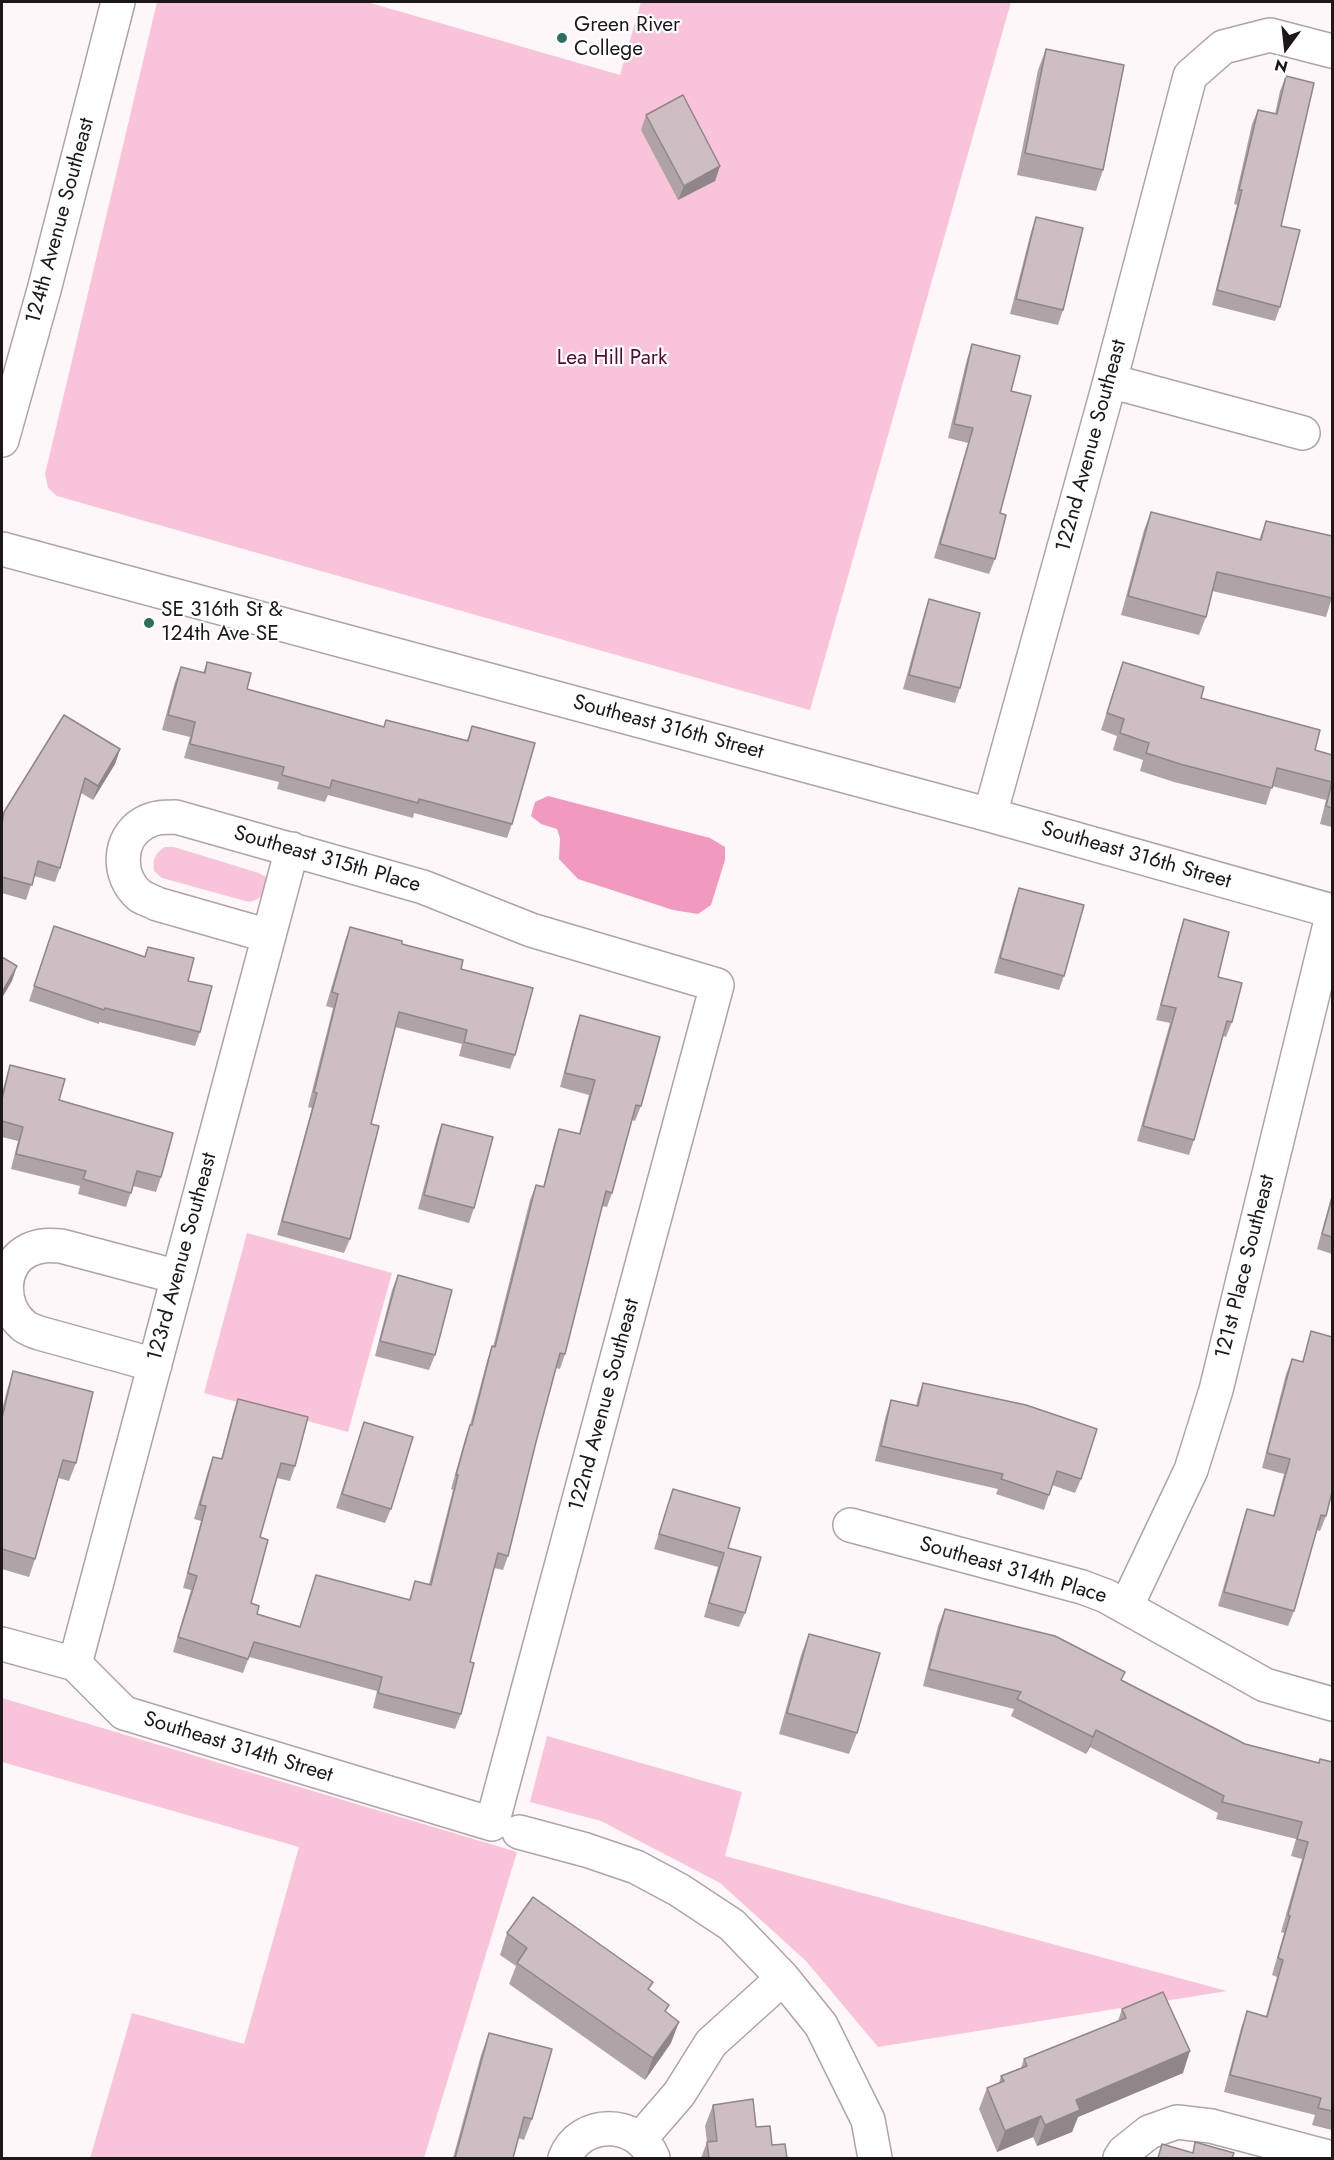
<!DOCTYPE html>
<html>
<head>
<meta charset="utf-8">
<style>
	body { margin:0 }
	#map { position:relative; width:1334px; height:2160px; overflow:hidden; background:#fdf7f9; font-family:Jost,sans-serif }
	canvas { display:block }
	.frame { position:absolute; inset:0; border:3px solid #1c1719; pointer-events:none }
	.north { position:absolute; left:1256px; top:18px; width:60px; height:60px; -webkit-text-stroke:4px #fff; paint-order:stroke; rotate:195deg; font-size:16px; font-weight:700; line-height:24px; text-align:center; color:#1c1719 }
	.north::after { content:''; display:block; margin:auto; width:21px; height:27px; background:#1c1719; clip-path:polygon(50% 0,100% 100%,50% 72%,0 100%) }
</style>
</head>
<body>
<div id="map">
<canvas width="1334" height="2160"></canvas>
<div class="frame"></div>
<div class="north">N</div>
</div>
<script>
const context = document.querySelector('canvas').getContext('2d');
context.lineJoin = 'round';
function paint(path, color) {
  context.fillStyle = color;
  context.fill(path, 'evenodd');
}
function strokePath(path, color, width, dash) {
  context.strokeStyle = color;
  context.lineWidth = width;
  context.lineCap = dash ? 'butt' : 'round';
  context.setLineDash(dash || []);
  context.stroke(path);
}
function drawText(font, color, halo, rows, align = 'center') {
  context.font = font + ' Jost,sans-serif';
  context.lineWidth = 4.5;
  context.setLineDash([]);
  context.textBaseline = 'middle';
  context.strokeStyle = halo;
  context.fillStyle = color;
  for (const [text, x, y, turn = 0] of rows) {
    context.save();
    context.translate(x, y);
    context.rotate((+turn || 0) * Math.PI / 180);
    context.textAlign = isNaN(turn) ? turn : align;
    if (halo) context.strokeText(text, 0, 0);
    context.fillText(text, 0, 0);
    context.restore();
  }
}
const green = new Path2D(`
	M 157,2 L 367,2 L 620,75 L 641,2 L 1011,2 L 810,710 L 57,496 L 48,488 L 45,474 Z
	M 165,847 L 174,847 L 259,873 L 266,877 C 269,892 262,899 249,902 L 162,878 L 154,871 C 153,859 154,854 165,847 Z
	M 247,1233 L 392,1273 L 348,1432 L 204,1393 Z
	M 2,1698 L 517,1852 L 424,2158 L 90,2158 L 132,2013 L 244,2044 L 299,1847 L 2,1762 Z
	M 547,1736 L 742,1792 L 725,1856 L 1227,1991 L 878,2047 L 806,1961 L 720,1883 L 601,1821 L 530,1802 Z`);
const water = new Path2D(`
	M 548,796 L 710,838 L 725,847 L 725,860 L 711,905 L 698,914 L 673,910 L 578,879 L 559,859 L 560,838 L 557,829 L 541,824 L 531,816 L 535,802 Z`);
const minor = new Path2D(`
	M 1110,381 L 1303,433
	M 2,440 L 44,290 L 118,2
	M 2,549 L 990,815 L 1332,911
	M 990,815 L 1110,381 L 1190,76 L 1223,47 L 1270,35 L 1332,51
	M 155,1365 L 39,1333 C 34,1331 27,1329 23,1325 C 0,1306 0,1264 29,1250 C 40,1245 49,1245 61,1246 L 178,1277
	M 850,1525 L 1082,1587 L 1106,1596 L 1265,1685 L 1332,1704
	M 1126,1607 L 1191,1470 L 1216,1390 L 1332,916
	M 2,1644 L 75,1664 L 124,1713 L 492,1824 L 717,985 L 531,930 L 423,887 L 176,817 C 164,817 154,817 144,823 C 117,838 117,877 140,896 C 145,899 152,901 157,904 L 269,936
	M 75,1664 L 292,849
	M 519,1832 L 586,1850 L 636,1867 L 679,1890 L 732,1925 L 783,1978 L 821,2025 L 868,2120 L 875,2158
	M 640,2139 L 679,2094 L 711,2043 L 783,1978
	M 565,2158 C 580,2119 638,2119 653,2158
	M 1120,2158 L 1124,2152 L 1149,2132 L 1177,2122 L 1211,2126 L 1332,2158`);
const wall = new Path2D(`
	M 1046,49 L 1103,170 L 1096,191 L 1017,175 L 1038,70 Z
	M 1286,76 L 1281,226 L 1280,307 L 1275,321 L 1212,305 L 1237,205 L 1234,204 L 1252,124 L 1258,110 L 1275,114 L 1280,91 Z
	M 646,115 L 720,166 L 715,181 L 678,200 L 641,130 Z
	M 1036,217 L 1063,310 L 1058,325 L 1010,314 L 1031,232 Z
	M 972,344 L 1011,391 L 995,559 L 989,574 L 934,558 L 968,443 L 948,438 L 967,359 Z
	M 1151,512 L 1259,540 L 1266,521 L 1332,598 L 1326,617 L 1212,591 L 1206,617 L 1199,635 L 1121,615 L 1144,530 Z
	M 929,599 L 960,688 L 955,703 L 903,689 L 924,614 Z
	M 207,662 L 247,689 L 384,727 L 386,720 L 467,740 L 472,726 L 512,824 L 507,838 L 414,813 L 413,818 L 328,795 L 325,802 L 277,789 L 279,782 L 184,758 L 190,737 L 162,730 L 175,682 L 181,667 L 203,673 Z
	M 1123,662 L 1315,750 L 1332,755 L 1332,827 L 1320,824 L 1326,800 L 1272,786 L 1266,805 L 1174,782 L 1140,771 L 1143,760 L 1113,750 L 1117,736 L 1101,730 Z
	M 120,749 L 115,764 L 93,800 L 81,793 L 60,868 L 55,882 L 34,876 L 26,900 L 2,893 L 2,820 L 4,812 Z
	M 1019,888 L 1064,976 L 1059,990 L 994,973 L 1014,902 Z
	M 1184,919 L 1218,977 L 1232,1022 L 1226,1037 L 1223,1036 L 1194,1140 L 1189,1155 L 1137,1141 L 1170,1023 L 1156,1020 L 1179,934 Z
	M 54,926 L 144,957 L 148,947 L 188,981 L 200,1032 L 195,1046 L 99,1022 L 99,1024 L 29,1001 Z
	M 350,927 L 402,944 L 461,969 L 515,1055 L 510,1069 L 459,1056 L 462,1044 L 395,1027 L 371,1124 L 350,1239 L 344,1253 L 277,1235 L 312,1108 L 308,1107 L 333,1008 L 326,1006 L 345,941 Z
	M 580,1015 L 641,1106 L 635,1121 L 632,1120 L 612,1193 L 607,1207 L 602,1206 L 565,1354 L 560,1369 L 556,1368 L 536,1442 L 508,1556 L 503,1570 L 494,1568 L 470,1662 L 461,1714 L 455,1729 L 373,1708 L 377,1691 L 249,1657 L 243,1673 L 173,1652 L 191,1590 L 183,1588 L 201,1521 L 194,1519 L 208,1471 L 213,1457 L 221,1459 L 233,1414 L 238,1399 L 295,1466 L 290,1481 L 277,1478 L 260,1537 L 251,1603 L 257,1614 L 300,1626 L 316,1575 L 409,1600 L 415,1581 L 429,1584 L 453,1490 L 451,1489 L 465,1439 L 470,1425 L 487,1361 L 492,1346 L 493,1347 L 530,1200 L 536,1185 L 543,1187 L 554,1144 L 559,1129 L 579,1134 L 589,1095 L 560,1087 L 575,1030 Z
	M 10,1065 L 59,1100 L 161,1177 L 156,1192 L 133,1186 L 126,1207 L 78,1194 L 80,1186 L 11,1169 L 18,1141 L 2,1137 L 2,1092 Z
	M 442,1124 L 474,1208 L 469,1223 L 418,1209 L 437,1138 Z
	M 1332,1194 L 1332,1254 L 1317,1249 Z
	M 398,1275 L 435,1355 L 429,1370 L 375,1356 L 392,1290 Z
	M 1311,1331 L 1332,1337 L 1332,1498 L 1331,1498 L 1326,1516 L 1320,1531 L 1317,1530 L 1294,1611 L 1288,1626 L 1218,1606 L 1242,1524 L 1247,1509 L 1273,1516 L 1284,1474 L 1262,1468 L 1286,1374 L 1292,1359 L 1302,1362 Z
	M 13,1371 L 76,1463 L 69,1481 L 58,1478 L 35,1559 L 29,1577 L 2,1569 L 2,1410 L 7,1390 Z
	M 923,1383 L 1081,1479 L 1075,1493 L 1052,1485 L 1044,1510 L 996,1494 L 998,1489 L 875,1461 L 886,1415 L 891,1400 L 916,1406 L 918,1397 Z
	M 364,1422 L 391,1509 L 385,1523 L 336,1508 Z
	M 673,1489 L 728,1548 L 745,1613 L 739,1627 L 704,1617 L 718,1567 L 654,1549 Z
	M 945,1609 L 1122,1680 L 1245,1744 L 1319,1763 L 1332,1762 L 1332,2130 L 1312,2125 L 1315,2115 L 1224,2092 L 1241,2028 L 1247,2011 L 1266,2016 L 1277,1977 L 1272,1975 L 1284,1933 L 1281,1932 L 1302,1859 L 1291,1856 L 1296,1839 L 1216,1819 L 1218,1813 L 1090,1747 L 1086,1754 L 1011,1716 L 1014,1709 L 923,1686 L 938,1626 Z
	M 809,1634 L 857,1733 L 849,1754 L 779,1734 L 801,1655 Z
	M 507,1933 L 649,1991 L 666,2012 L 671,2043 L 645,2080 L 509,1984 L 516,1966 L 500,1955 Z
	M 1122,2009 L 1183,2073 L 1078,2117 L 1072,2132 L 1037,2146 L 1033,2137 L 997,2152 L 979,2109 L 987,2088 L 999,2083 L 1001,2076 L 1021,2068 L 1024,2059 L 1118,2021 Z
	M 489,2033 L 532,2119 L 524,2140 L 518,2138 L 513,2158 L 453,2158 L 481,2055 Z
	M 713,2105 L 756,2127 L 772,2145 L 787,2158 L 701,2158 L 707,2142 L 705,2126 Z`);
const shadedWall = new Path2D(`
	M 720,166 L 715,181 L 678,200 L 684,186 Z
	M 120,749 L 115,764 L 93,800 L 98,786 Z
	M 17,966 L 12,981 L 2,998 L 2,992 Z
	M 1096,1730 L 1090,1747 L 1086,1754 L 1093,1737 Z
	M 679,2022 L 671,2043 L 645,2080 L 653,2058 Z
	M 1190,2051 L 1183,2073 L 1078,2117 L 1072,2132 L 1037,2146 L 1045,2125 L 1076,2100 Z
	M 1041,2116 L 1033,2137 L 997,2152 L 1005,2131 Z`);
const building = new Path2D(`
	M 1046,49 L 1124,65 L 1103,170 L 1025,153 Z
	M 1286,76 L 1314,83 L 1281,226 L 1300,230 L 1280,307 L 1217,290 L 1242,190 L 1239,190 L 1258,110 L 1277,114 Z
	M 683,95 L 720,166 L 684,186 L 646,115 Z
	M 1036,217 L 1083,228 L 1063,310 L 1016,299 Z
	M 972,344 L 1020,356 L 1011,391 L 1031,396 L 1000,513 L 1006,515 L 995,559 L 940,544 L 973,428 L 954,424 Z
	M 1151,512 L 1261,540 L 1266,521 L 1332,536 L 1332,598 L 1217,572 L 1206,617 L 1128,596 Z
	M 929,599 L 980,613 L 960,688 L 909,675 Z
	M 207,662 L 251,673 L 247,689 L 384,727 L 386,720 L 468,741 L 472,726 L 535,743 L 512,824 L 419,799 L 418,803 L 332,780 L 330,788 L 282,775 L 284,767 L 190,744 L 195,722 L 168,715 L 181,667 L 205,673 Z
	M 1123,662 L 1204,687 L 1201,698 L 1320,730 L 1315,750 L 1332,755 L 1332,808 L 1326,806 L 1332,782 L 1277,768 L 1272,788 L 1180,764 L 1146,753 L 1149,743 L 1120,733 L 1124,719 L 1107,713 Z
	M 64,715 L 120,749 L 98,786 L 85,778 L 60,868 L 38,861 L 32,885 L 2,877 L 2,823 L 4,812 Z
	M 1019,888 L 1084,905 L 1064,976 L 1000,958 Z
	M 1184,919 L 1229,932 L 1218,977 L 1242,983 L 1232,1022 L 1227,1021 L 1194,1140 L 1143,1126 L 1176,1008 L 1161,1005 Z
	M 54,926 L 145,957 L 148,947 L 194,958 L 188,981 L 212,986 L 200,1032 L 105,1008 L 104,1010 L 34,986 Z
	M 350,927 L 402,941 L 402,944 L 463,960 L 461,969 L 533,988 L 515,1055 L 464,1042 L 467,1030 L 399,1012 L 371,1124 L 379,1126 L 350,1239 L 282,1221 L 317,1093 L 314,1092 L 338,994 L 332,992 Z
	M 2,957 L 17,966 L 2,992 Z
	M 580,1015 L 660,1037 L 641,1106 L 636,1105 L 612,1193 L 606,1191 L 565,1354 L 560,1353 L 536,1442 L 508,1556 L 498,1553 L 470,1662 L 474,1663 L 461,1714 L 378,1693 L 382,1677 L 254,1642 L 248,1659 L 178,1637 L 197,1576 L 188,1573 L 206,1506 L 200,1505 L 213,1457 L 222,1459 L 238,1399 L 308,1417 L 295,1466 L 281,1463 L 260,1537 L 268,1540 L 251,1603 L 259,1606 L 257,1614 L 300,1627 L 316,1575 L 410,1600 L 415,1581 L 431,1585 L 458,1475 L 456,1475 L 470,1425 L 472,1425 L 492,1346 L 495,1347 L 536,1185 L 544,1187 L 559,1129 L 580,1134 L 595,1080 L 565,1073 Z
	M 10,1065 L 65,1079 L 59,1100 L 173,1133 L 161,1177 L 137,1171 L 131,1193 L 83,1179 L 86,1171 L 16,1154 L 23,1127 L 2,1121 L 2,1099 Z
	M 442,1124 L 493,1137 L 474,1208 L 424,1195 Z
	M 1332,1198 L 1332,1237 L 1322,1234 Z
	M 398,1275 L 452,1290 L 435,1355 L 380,1341 Z
	M 1311,1331 L 1332,1337 L 1332,1492 L 1326,1516 L 1321,1515 L 1294,1611 L 1224,1592 L 1247,1509 L 1274,1516 L 1290,1459 L 1267,1453 L 1292,1359 L 1303,1362 Z
	M 13,1371 L 93,1392 L 76,1463 L 63,1460 L 35,1559 L 2,1549 L 2,1418 Z
	M 923,1383 L 1026,1405 L 1097,1429 L 1081,1479 L 1057,1471 L 1049,1495 L 1001,1479 L 1003,1474 L 881,1446 L 891,1400 L 918,1406 Z
	M 364,1422 L 413,1437 L 391,1509 L 342,1494 Z
	M 673,1489 L 740,1508 L 728,1548 L 761,1557 L 745,1613 L 709,1603 L 724,1553 L 659,1534 Z
	M 945,1609 L 1055,1636 L 1125,1672 L 1121,1680 L 1245,1744 L 1319,1763 L 1320,1759 L 1332,1762 L 1332,2111 L 1318,2108 L 1321,2098 L 1230,2075 L 1247,2011 L 1267,2017 L 1283,1960 L 1278,1958 L 1290,1916 L 1288,1915 L 1308,1842 L 1297,1839 L 1302,1822 L 1222,1802 L 1224,1796 L 1096,1730 L 1093,1737 L 1017,1699 L 1021,1692 L 929,1669 Z
	M 809,1634 L 880,1653 L 857,1733 L 787,1713 Z
	M 533,1897 L 653,1982 L 648,1989 L 669,2005 L 665,2011 L 679,2022 L 653,2058 L 517,1963 L 527,1948 L 507,1933 Z
	M 1163,1992 L 1190,2051 L 1076,2100 L 1080,2110 L 1045,2125 L 1041,2116 L 1005,2131 L 987,2088 L 1004,2081 L 1001,2076 L 1027,2066 L 1024,2059 L 1126,2018 L 1122,2009 Z
	M 489,2033 L 552,2049 L 532,2119 L 524,2117 L 513,2158 L 455,2158 Z
	M 753,2099 L 756,2127 L 770,2126 L 772,2145 L 785,2144 L 787,2158 L 709,2158 L 707,2142 L 717,2141 L 713,2105 Z
	M 1195,2142 L 1234,2153 L 1232,2158 L 1158,2158 L 1162,2144 L 1193,2153 Z`);
const markers = [
	[562,38,6,"#2b6f61"],
	[149,623,6,"#2b6f61"]
];
const poiNames = [
	["Green River",574,26],
	["College",574,50],
	["SE 316th St &",161,611],
	["124th Ave SE",161,635]
];
const streetNames = [
	["124th Avenue Southeast",61,221,-75],
	["122nd Avenue Southeast",1092,446,-75],
	["Southeast 316th Street",668,728,15],
	["Southeast 316th Street",1136,856,16],
	["Southeast 315th Place",327,860,16],
	["123rd Avenue Southeast",183,1257,-75],
	["121st Place Southeast",1246,1267,-76],
	["122nd Avenue Southeast",605,1405,-75],
	["Southeast 314th Place",1013,1571,16],
	["Southeast 314th Street",238,1748,17]
];
const parkNames = [
	["Lea Hill Park",612,359]
];
paint(green, '#f9c4d9');
paint(water, '#f199bf');
strokePath(minor, '#b0a2a8', 36);
strokePath(minor, '#fff', 33);
paint(wall, '#b0a3a8');
paint(shadedWall, '#908588');
paint(building, '#cdbec3');
strokePath(building, '#908588', 1.5);
for (const [x, y, r, color] of markers) {
  const dot = new Path2D();
  dot.arc(x, y, r, 0, 2 * Math.PI);
  context.fillStyle = color;
  context.fill(dot);
  strokePath(dot, '#fff', 2);
}
drawText('21px', '#1c1719', '#fff', poiNames, 'left');
drawText('21px', '#1c1719', '#fff', streetNames);
drawText('21px', '#550733', '#fff', parkNames);
</script>
</body>
</html>
